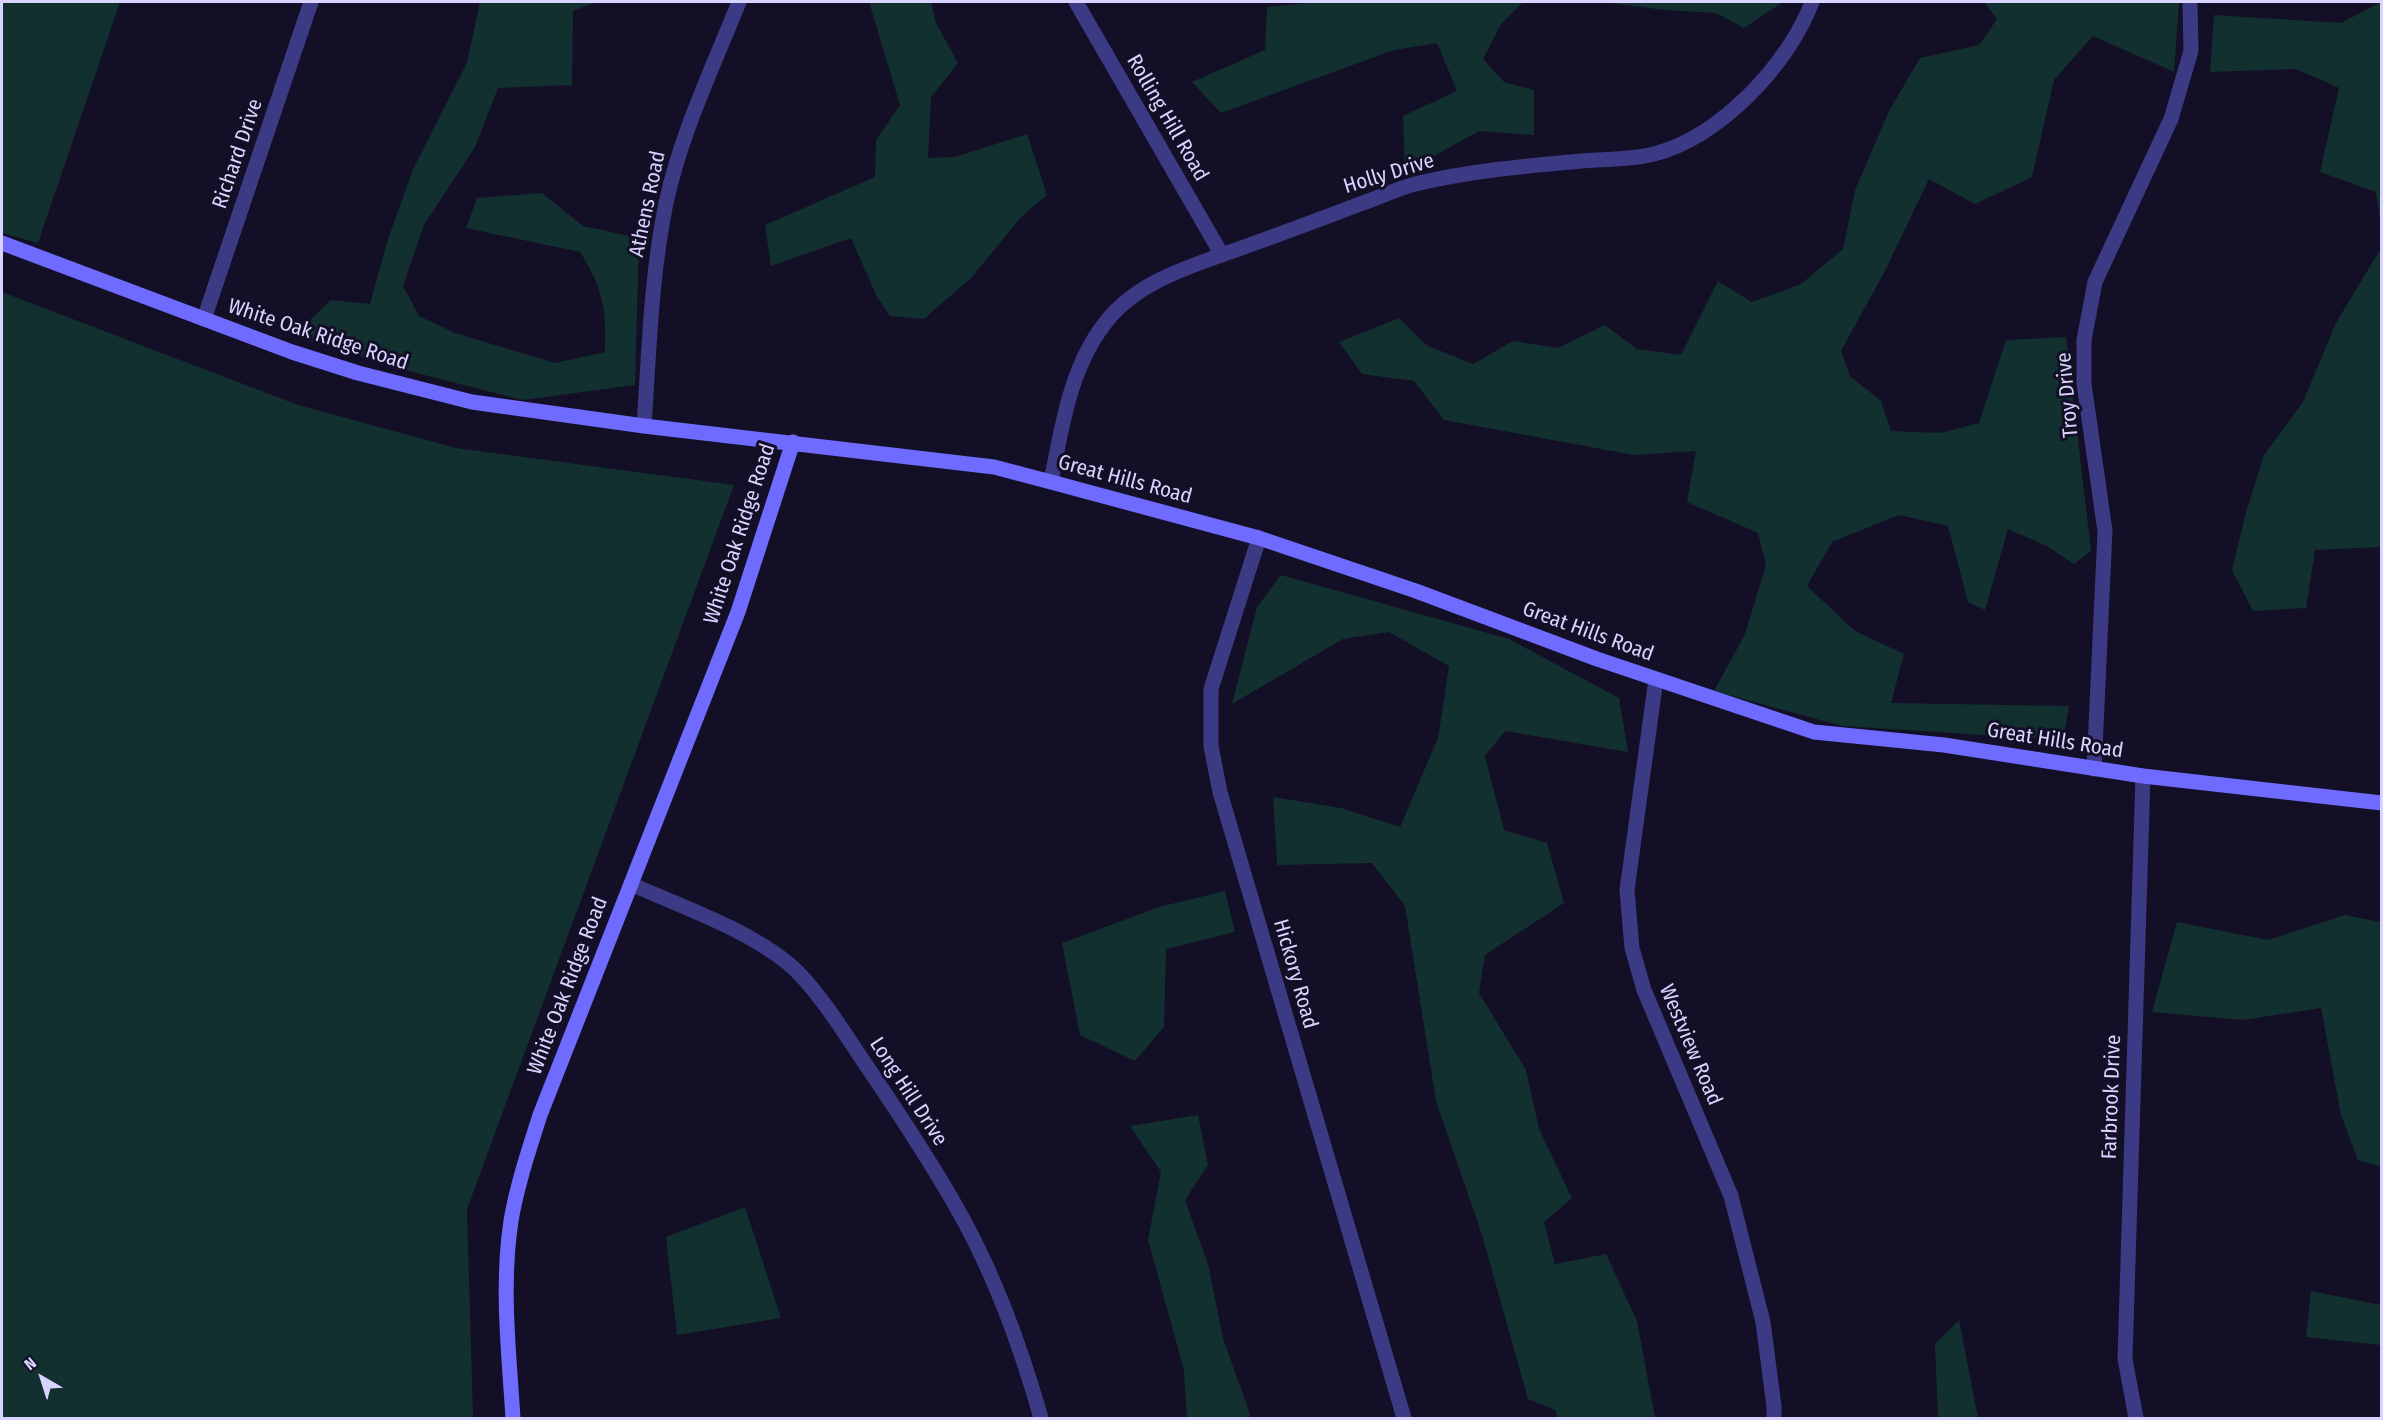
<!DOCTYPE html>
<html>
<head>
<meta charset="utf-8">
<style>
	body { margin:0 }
	#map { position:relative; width:2383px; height:1420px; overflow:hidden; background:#130f26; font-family:"Fira Sans Condensed",sans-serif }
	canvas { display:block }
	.frame { position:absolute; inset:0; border:3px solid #d9d4ff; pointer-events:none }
	.north { position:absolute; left:12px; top:1348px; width:60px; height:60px; -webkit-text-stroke:4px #130f26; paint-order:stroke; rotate:321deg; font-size:16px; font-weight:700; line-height:24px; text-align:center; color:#d9d4ff }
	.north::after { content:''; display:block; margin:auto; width:21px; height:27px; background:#d9d4ff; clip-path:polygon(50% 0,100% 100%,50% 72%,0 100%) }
</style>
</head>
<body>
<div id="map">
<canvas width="2383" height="1420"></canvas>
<div class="frame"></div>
<div class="north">N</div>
</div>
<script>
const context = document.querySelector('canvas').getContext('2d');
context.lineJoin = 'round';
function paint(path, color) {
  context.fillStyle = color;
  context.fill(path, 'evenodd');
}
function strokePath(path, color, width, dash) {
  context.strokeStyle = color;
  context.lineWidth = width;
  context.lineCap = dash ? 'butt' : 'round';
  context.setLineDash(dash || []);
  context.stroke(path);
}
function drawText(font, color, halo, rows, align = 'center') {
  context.font = font + ' "Fira Sans Condensed",sans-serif';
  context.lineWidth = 6;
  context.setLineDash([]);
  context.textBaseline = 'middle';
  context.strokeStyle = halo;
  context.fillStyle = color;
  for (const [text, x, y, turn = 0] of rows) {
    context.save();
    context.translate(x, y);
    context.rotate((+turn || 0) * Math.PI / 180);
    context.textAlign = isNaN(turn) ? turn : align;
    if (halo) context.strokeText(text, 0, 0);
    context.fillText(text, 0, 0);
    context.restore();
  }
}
const green = new Path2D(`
	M 2,2 L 120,2 L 38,243 L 2,233 Z
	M 480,2 L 596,2 L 573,11 L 572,85 L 498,88 L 475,147 L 424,225 L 403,286 L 419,316 L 455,333 L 555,363 L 605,352 C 606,309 604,290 580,252 L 466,228 L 477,198 L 542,193 L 583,226 L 639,238 L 635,385 L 523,400 L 420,374 L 293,336 L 331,300 L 370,304 L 388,239 L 414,167 L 467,63 Z
	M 869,2 L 931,2 L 936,23 L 958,63 L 931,97 L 928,158 L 955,157 L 1027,134 L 1047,195 L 1021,217 L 972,277 L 924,319 L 890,316 L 877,297 L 851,238 L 771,266 L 765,225 L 875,177 L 876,140 L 900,105 Z
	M 1319,2 L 1523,2 L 1501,24 L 1483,59 L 1504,82 L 1534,90 L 1534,135 L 1479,131 L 1405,172 L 1403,116 L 1457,91 L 1437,43 L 1394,50 L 1221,113 L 1192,82 L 1265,50 L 1267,7 Z
	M 1602,2 L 1783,2 L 1744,28 L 1716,13 L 1665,10 Z
	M 1984,2 L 2179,2 L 2174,72 L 2093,36 L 2054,80 L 2032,177 L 1975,204 L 1929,179 L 1885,271 L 1841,351 L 1850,376 L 1881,401 L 1891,431 L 1940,433 L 1979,423 L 2006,340 L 2066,337 L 2091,551 L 2074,564 L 2047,546 L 2008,529 L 1985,610 L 1968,602 L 1948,526 L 1899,515 L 1832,542 L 1807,586 L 1855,631 L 1904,654 L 1891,703 L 2069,706 L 2063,740 L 1842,726 L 1714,691 L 1745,634 L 1766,565 L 1758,533 L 1687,502 L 1696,451 L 1634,455 L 1444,420 L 1414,381 L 1362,374 L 1339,342 L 1399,318 L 1426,345 L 1473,364 L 1513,341 L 1558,348 L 1605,325 L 1637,349 L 1681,355 L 1718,281 L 1752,302 L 1801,284 L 1843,249 L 1855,190 L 1889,111 L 1920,58 L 1979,45 L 1997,19 Z
	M 2381,2 L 2381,227 L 2376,192 L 2320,172 L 2339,88 L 2296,69 L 2210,72 L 2214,15 L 2341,23 Z
	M 2381,248 L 2381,547 L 2315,550 L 2306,608 L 2253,611 L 2232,570 L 2246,512 L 2264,455 L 2303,402 L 2336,323 Z
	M 2,292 L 298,405 L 456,448 L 734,485 L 467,1209 L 473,1418 L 2,1418 Z
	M 1281,575 L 1509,639 L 1619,698 L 1628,752 L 1505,731 L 1485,756 L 1504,830 L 1547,843 L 1564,903 L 1485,955 L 1479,993 L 1526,1070 L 1539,1129 L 1572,1198 L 1544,1222 L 1555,1264 L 1606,1254 L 1637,1321 L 1655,1418 L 1558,1418 L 1555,1410 L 1528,1399 L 1482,1235 L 1436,1101 L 1405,906 L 1372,863 L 1277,865 L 1273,797 L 1341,808 L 1400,827 L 1438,738 L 1449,666 L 1389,632 L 1343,639 L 1232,704 L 1257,607 Z
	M 1225,891 L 1235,932 L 1166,949 L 1164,1027 L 1135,1061 L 1080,1035 L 1062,943 L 1159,907 Z
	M 2345,915 L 2381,922 L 2381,1167 L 2358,1160 L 2341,1115 L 2321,1008 L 2243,1020 L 2152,1012 L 2177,922 L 2268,940 Z
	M 1198,1115 L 1208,1165 L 1185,1200 L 1208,1264 L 1223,1338 L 1248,1408 L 1250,1418 L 1187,1418 L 1184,1370 L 1148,1240 L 1161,1172 L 1130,1126 Z
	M 745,1207 L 781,1318 L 677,1335 L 666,1237 Z
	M 2311,1291 L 2381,1305 L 2381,1345 L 2306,1337 Z
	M 1959,1320 L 1978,1418 L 1938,1418 L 1935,1344 Z`);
const street = new Path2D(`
	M 1076,2 L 1222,255
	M 204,319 L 311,2
	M 644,426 C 649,352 651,276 666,203 C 681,133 713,67 739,2
	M 1051,482 C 1062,425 1071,362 1110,317 C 1144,278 1198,264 1244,247 C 1283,233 1321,219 1360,204 C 1378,198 1396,189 1415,184 C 1469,171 1525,166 1581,161 C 1604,159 1631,160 1654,154 C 1720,137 1789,64 1812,2
	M 1259,538 L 1211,689 L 1211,746 L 1220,792 L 1404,1418
	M 1656,679 L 1627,890 L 1632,948 L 1644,990 L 1731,1196 L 1763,1322 L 1774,1406 L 1774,1418
	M 2094,769 L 2105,531 L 2084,384 L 2084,340 L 2095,282 L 2171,119 L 2191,51 L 2190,2
	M 631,884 C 682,907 745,928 789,964 C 817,988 845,1034 866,1065 C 900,1115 934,1166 963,1219 C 997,1281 1022,1351 1041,1418
	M 2136,1418 L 2125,1359 L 2143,776`);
const secondary = new Path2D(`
	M 2,243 L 292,352 L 358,373 L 472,402 L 644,426 L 994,467 L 1051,482 L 1259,538 L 1416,591 L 1597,659 L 1814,732 L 1944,745 L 2143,776 L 2382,803
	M 513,1418 C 509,1354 501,1286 511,1221 C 517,1185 529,1150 540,1115 L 738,612 L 793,442`);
const streetNames = [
	["Rolling Hill Road",1167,118,60],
	["Richard Drive",238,154,-71],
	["Holly Drive",1389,174,-17],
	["Athens Road",648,204,-78],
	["White Oak Ridge Road",318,335,18],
	["Troy Drive",2068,395,-95],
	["Great Hills Road",1125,480,15],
	["White Oak Ridge Road",740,534,-72],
	["Great Hills Road",1588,632,20],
	["Great Hills Road",2055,741,9],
	["Hickory Road",1295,974,74],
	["White Oak Ridge Road",568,986,-69],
	["Westview Road",1690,1045,67],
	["Long Hill Drive",908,1092,57],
	["Farbrook Drive",2112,1097,-88]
];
paint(green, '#12302f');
strokePath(street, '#3d3a85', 15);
strokePath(secondary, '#6f6bff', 15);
drawText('21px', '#d9d4ff', '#130f26', streetNames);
</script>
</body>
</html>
